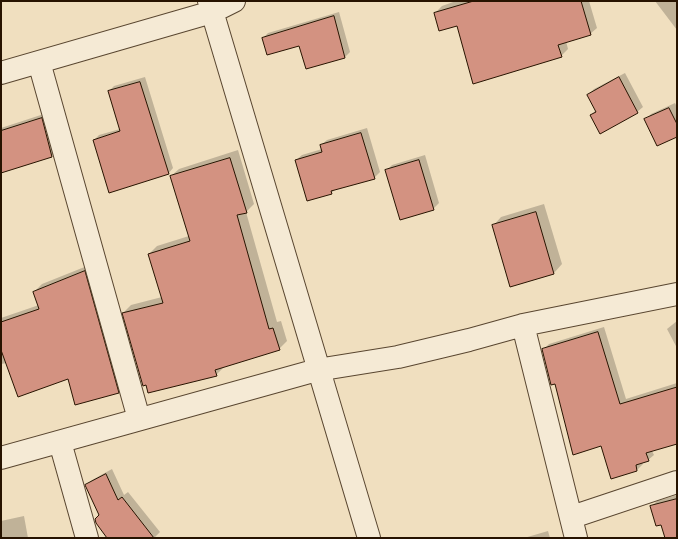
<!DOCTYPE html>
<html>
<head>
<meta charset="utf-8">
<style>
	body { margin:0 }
	#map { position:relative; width:678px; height:539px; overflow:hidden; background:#f0dfbf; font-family:"Sorts Mill Goudy",serif }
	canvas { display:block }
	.frame { position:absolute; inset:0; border:2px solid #271300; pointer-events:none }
</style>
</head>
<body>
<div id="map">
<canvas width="678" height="539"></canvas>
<div class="frame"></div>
</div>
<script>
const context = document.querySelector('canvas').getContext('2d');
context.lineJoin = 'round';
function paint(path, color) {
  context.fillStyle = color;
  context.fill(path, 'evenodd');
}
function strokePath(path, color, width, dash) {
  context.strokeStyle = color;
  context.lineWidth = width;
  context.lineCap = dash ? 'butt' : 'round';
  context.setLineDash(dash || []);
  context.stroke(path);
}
const shadow = new Path2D(`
	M 456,1 L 589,1 L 597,28 L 590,34 L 566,41 L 568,49 L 561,56 L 457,25 L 435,13 L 442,6 Z
	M 655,1 L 677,1 L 677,30 Z
	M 339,12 L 350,52 L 345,57 L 307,68 L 300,45 L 263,38 L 268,33 Z
	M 625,73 L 643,107 L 637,112 L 591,115 L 596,110 L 588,95 L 594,89 Z
	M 145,77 L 173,168 L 168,174 L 94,140 L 99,135 L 120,129 L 109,91 L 114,86 Z
	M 675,103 L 677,107 L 677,136 L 646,120 L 651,114 Z
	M 47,113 L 58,150 L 52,156 L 1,172 L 1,128 Z
	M 367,128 L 380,172 L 374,178 L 336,189 L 331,193 L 296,160 L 302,155 L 322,149 L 321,145 L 327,140 Z
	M 238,150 L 254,204 L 246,212 L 277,322 L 281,321 L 287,341 L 279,349 L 225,366 L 216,375 L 123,313 L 131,305 L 162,297 L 149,254 L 157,246 L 189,236 L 171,176 L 179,169 Z
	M 425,155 L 439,203 L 433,209 L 387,170 L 392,165 Z
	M 544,204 L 562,264 L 554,273 L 511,286 L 493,226 L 501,217 Z
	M 92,264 L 126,384 L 118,392 L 7,363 L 1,364 L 1,318 L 39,305 L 34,292 L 42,284 Z
	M 677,321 L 677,348 L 667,329 Z
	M 604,327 L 626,399 L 677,383 L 677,443 L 652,451 L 654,455 L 648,460 L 642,462 L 643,464 L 637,470 L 611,478 L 602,445 L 555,383 L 543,350 L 549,344 Z
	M 112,469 L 124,495 L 128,492 L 160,532 L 154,538 L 109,538 L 86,485 L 92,480 Z
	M 677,495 L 677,538 L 666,538 L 662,524 L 651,507 L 657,501 Z
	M 24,516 L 28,538 L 1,538 L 1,521 Z
	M 548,531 L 550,538 L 524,538 Z`);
const building = new Path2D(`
	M 474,1 L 581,1 L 591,35 L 558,45 L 562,57 L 473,84 L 457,26 L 439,31 L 434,13 Z
	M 334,16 L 345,58 L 306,69 L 299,46 L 267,55 L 262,38 Z
	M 619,77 L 638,113 L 600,134 L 590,115 L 596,112 L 587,95 Z
	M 140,82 L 169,174 L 109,193 L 93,140 L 120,131 L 108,91 Z
	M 669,108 L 677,124 L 677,137 L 657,146 L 644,119 Z
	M 42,118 L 52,157 L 1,173 L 1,131 Z
	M 361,133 L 375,179 L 331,191 L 332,194 L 307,201 L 295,160 L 322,152 L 320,145 Z
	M 230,158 L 247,213 L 237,215 L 269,329 L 273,328 L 280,350 L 215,370 L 217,376 L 148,393 L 146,385 L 143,386 L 122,313 L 163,303 L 148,254 L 190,241 L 170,176 Z
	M 419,160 L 434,210 L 400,220 L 385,170 Z
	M 536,212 L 554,274 L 510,287 L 492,225 Z
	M 85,271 L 119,393 L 75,405 L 68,379 L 18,397 L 1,350 L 1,322 L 39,309 L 33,292 Z
	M 598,332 L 620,404 L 677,387 L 677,444 L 646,453 L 649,461 L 636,465 L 637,471 L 611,479 L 601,446 L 573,455 L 555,384 L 551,385 L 542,349 Z
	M 106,474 L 118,500 L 122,497 L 154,538 L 107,538 L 96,523 L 95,519 L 99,515 L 85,485 Z
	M 677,499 L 677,538 L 665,538 L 661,525 L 656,526 L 650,506 Z`);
const street = new Path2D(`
	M 209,1 L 369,538
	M 39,62 L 139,419
	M 1,73 L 212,12 L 234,1
	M 523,325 L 576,538
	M 60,442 L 87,538
	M 1,458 L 317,370 L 398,357 L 469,340 L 523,325 L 677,294
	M 572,517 L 677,482`);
paint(shadow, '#0003');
paint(building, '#d39281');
strokePath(building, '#271300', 1);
strokePath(street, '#594630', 24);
strokePath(street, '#f5ead5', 22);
</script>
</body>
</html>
